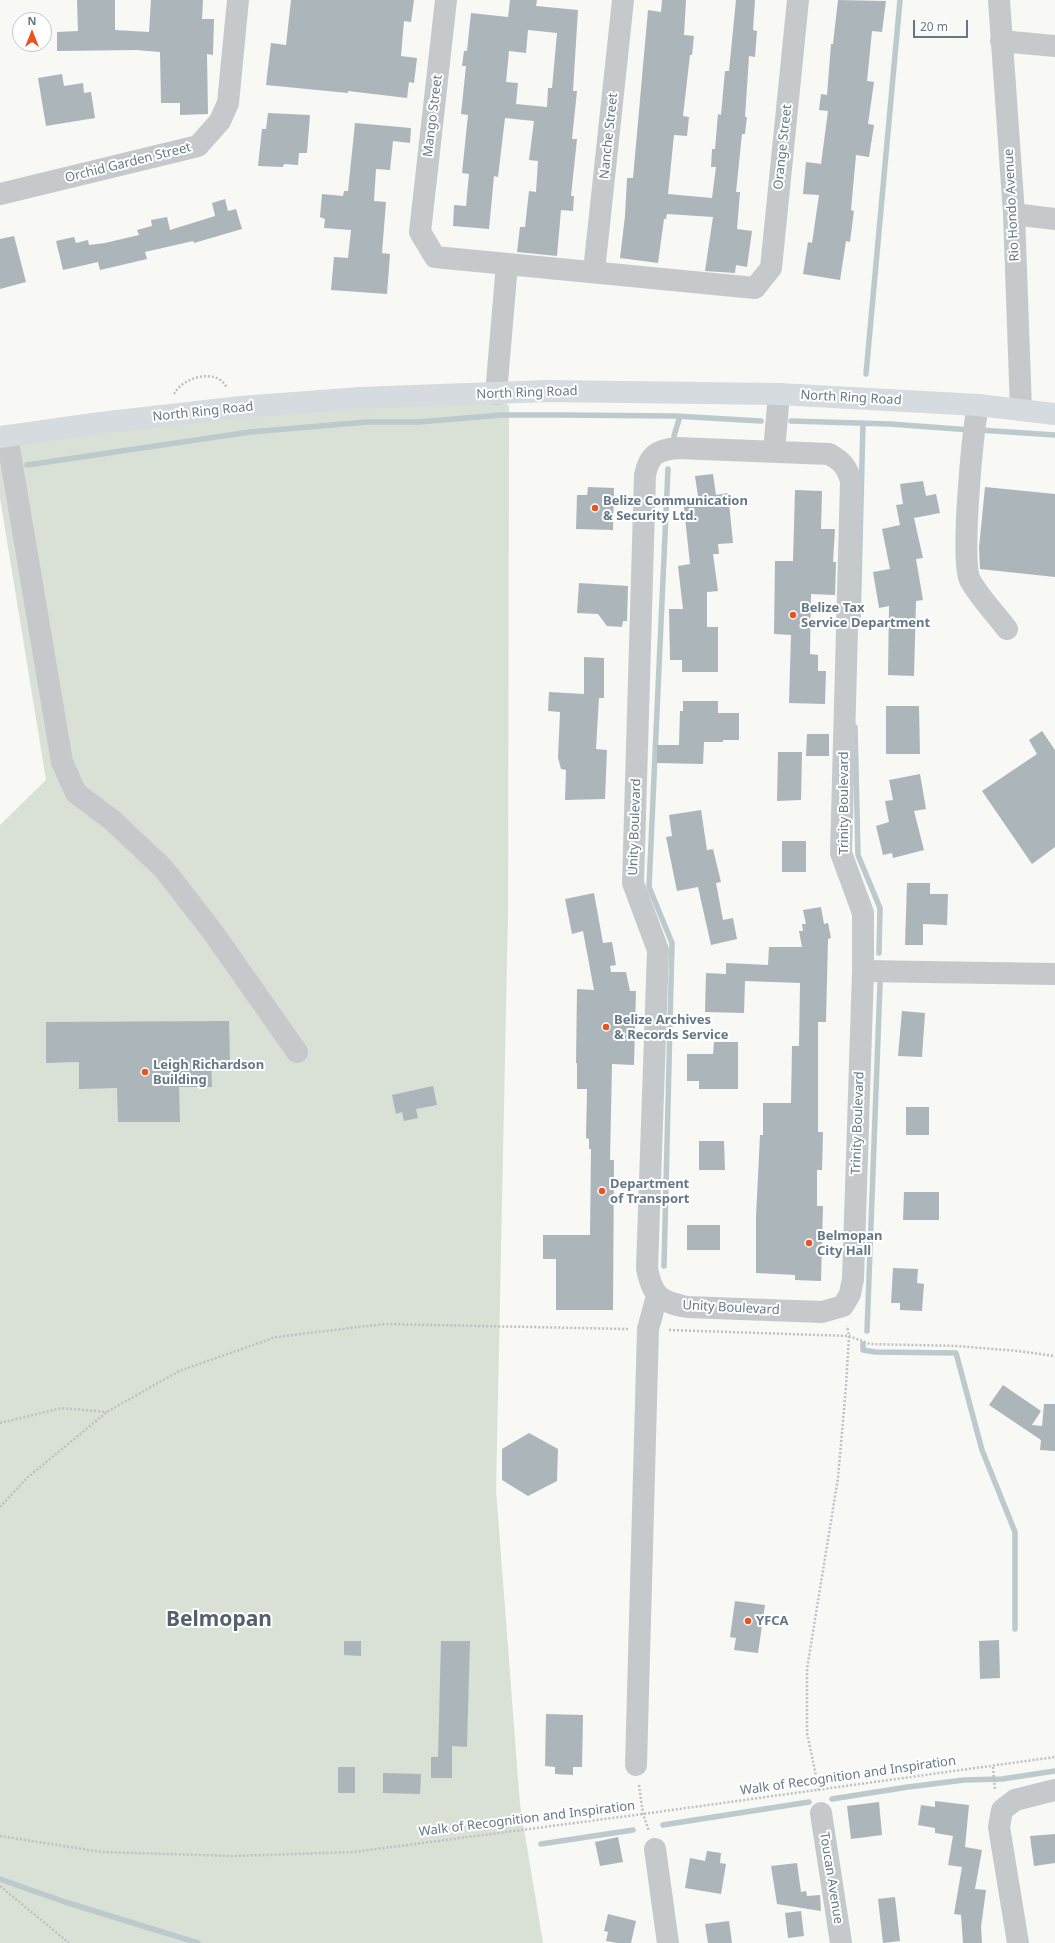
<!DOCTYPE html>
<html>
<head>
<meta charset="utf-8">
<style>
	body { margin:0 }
	#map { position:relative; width:1055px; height:1943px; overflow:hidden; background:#f8f8f5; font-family:"Noto Sans",sans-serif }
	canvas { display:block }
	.north { position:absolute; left:12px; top:12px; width:40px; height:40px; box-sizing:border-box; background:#fff; border:1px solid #c1c9cf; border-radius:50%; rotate:0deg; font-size:11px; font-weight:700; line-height:16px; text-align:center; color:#657887 }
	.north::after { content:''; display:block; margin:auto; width:14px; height:18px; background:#ec5120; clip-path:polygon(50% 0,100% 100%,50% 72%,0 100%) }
	.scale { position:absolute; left:913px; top:20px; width:55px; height:18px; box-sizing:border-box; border:2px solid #657887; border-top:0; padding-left:5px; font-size:12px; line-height:14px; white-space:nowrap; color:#657887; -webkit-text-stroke:3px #fff; paint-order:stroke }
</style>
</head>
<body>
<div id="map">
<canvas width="1055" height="1943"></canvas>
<div class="north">N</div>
<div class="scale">20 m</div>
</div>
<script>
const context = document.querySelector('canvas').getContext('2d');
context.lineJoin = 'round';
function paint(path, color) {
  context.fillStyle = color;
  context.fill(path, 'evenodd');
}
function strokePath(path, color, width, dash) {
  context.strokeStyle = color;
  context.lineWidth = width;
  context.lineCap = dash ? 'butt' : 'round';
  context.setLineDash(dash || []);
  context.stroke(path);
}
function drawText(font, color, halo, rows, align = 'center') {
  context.font = font + ' "Noto Sans",sans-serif';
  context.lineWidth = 4;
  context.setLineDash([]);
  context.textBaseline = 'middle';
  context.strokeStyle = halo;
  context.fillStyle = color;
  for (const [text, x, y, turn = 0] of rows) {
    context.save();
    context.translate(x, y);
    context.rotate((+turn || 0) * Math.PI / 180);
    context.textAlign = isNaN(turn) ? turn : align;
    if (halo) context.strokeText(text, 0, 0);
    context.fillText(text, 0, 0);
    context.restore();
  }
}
const green = new Path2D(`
	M 496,394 L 509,406 L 508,912 L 496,1490 L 520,1805 L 543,1943 L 0,1943 L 0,825 L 46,780 L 0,498 L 0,449 L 7,436 Z`);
const stream = new Path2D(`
	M 866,374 L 900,0
	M 791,421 L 890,424 L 971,430
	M 979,430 L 1055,435
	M 674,436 L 680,416
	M 27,465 L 250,432 L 367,422 L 419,422 L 501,415 L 563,415 L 675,416 L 761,421
	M 858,621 L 863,423
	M 855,727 L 858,855 L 880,908 L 879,953
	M 664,1266 L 672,943 L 649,887 L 668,469
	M 867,1331 L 880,984
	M 863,1344 L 863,1350 L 875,1352 L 956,1353 L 982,1450 L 1015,1532 L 1015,1629
	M 832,1799 L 908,1787 L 964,1780 L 1002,1779 L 1055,1771
	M 663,1825 L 809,1802
	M 541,1844 L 633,1830
	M 0,1879 L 65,1902 L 198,1943`);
const building = new Path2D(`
	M 77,0 L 115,0 L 115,30 L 149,32 L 151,0 L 203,0 L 202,19 L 214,19 L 213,55 L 207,54 L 208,114 L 180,115 L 180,103 L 161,103 L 160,52 L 136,50 L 57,51 L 57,32 L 78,31 Z
	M 291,0 L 414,0 L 411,22 L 404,21 L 401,56 L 417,58 L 414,83 L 409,82 L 407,98 L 348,91 L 348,93 L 266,85 L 271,43 L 286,45 Z
	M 510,0 L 537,0 L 536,6 L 578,10 L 573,91 L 577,91 L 572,139 L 577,139 L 571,196 L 574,196 L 573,211 L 561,210 L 557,256 L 517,252 L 520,227 L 525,227 L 529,191 L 536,192 L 538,161 L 529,160 L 534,121 L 505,118 L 498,177 L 494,176 L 489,229 L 453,226 L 454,205 L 466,206 L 469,174 L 462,173 L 468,115 L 461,114 L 466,66 L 462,66 L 464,51 L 467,51 L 471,13 L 508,17 ZM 528,30 L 557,33 L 552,88 L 548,88 L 547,107 L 516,104 L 518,83 L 506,82 L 509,51 L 526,53 Z
	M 662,0 L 686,0 L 684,35 L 694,36 L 692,55 L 690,55 L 683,116 L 689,117 L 687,136 L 674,135 L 668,194 L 712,198 L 716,167 L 711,167 L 712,149 L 715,149 L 718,114 L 721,115 L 725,71 L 729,71 L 736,0 L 755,0 L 753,30 L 757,31 L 755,57 L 749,56 L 745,117 L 747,117 L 745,134 L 742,134 L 736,192 L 740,192 L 737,229 L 752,231 L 747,267 L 736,265 L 735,273 L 705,271 L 713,217 L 667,214 L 666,219 L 664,219 L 658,263 L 620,258 L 625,216 L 627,178 L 633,178 L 648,10 L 661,12 Z
	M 838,0 L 886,1 L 882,32 L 872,31 L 867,81 L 874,82 L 868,124 L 874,125 L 869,157 L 856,155 L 851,210 L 854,211 L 850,242 L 846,241 L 840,280 L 803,274 L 808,242 L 812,243 L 819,195 L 803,194 L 806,162 L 821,164 L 828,111 L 819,110 L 821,94 L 827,95 L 831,44 L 833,44 Z
	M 62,74 L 64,86 L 83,83 L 84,93 L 91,92 L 95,118 L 46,126 L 38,78 Z
	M 268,113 L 310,115 L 307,153 L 299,153 L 298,165 L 284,164 L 283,167 L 258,166 L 262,129 L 266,129 Z
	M 355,123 L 411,128 L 410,143 L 393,141 L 390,170 L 376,169 L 374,201 L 386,202 L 382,253 L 390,254 L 387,294 L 331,290 L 334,257 L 348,258 L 351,230 L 324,228 L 325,219 L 320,217 L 322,194 L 343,196 L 344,191 L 348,191 Z
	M 225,199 L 228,211 L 236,209 L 242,229 L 194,243 L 193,241 L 145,252 L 147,259 L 100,270 L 98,262 L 63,270 L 56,241 L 74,237 L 76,243 L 88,240 L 89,245 L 105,243 L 139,235 L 137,230 L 152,226 L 151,220 L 167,217 L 170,230 L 215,216 L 212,203 Z
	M 14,236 L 26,282 L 0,289 L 0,239 Z
	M 713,474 L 716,495 L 728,493 L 733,543 L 718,544 L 719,554 L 713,554 L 718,591 L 707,592 L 707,627 L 718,627 L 718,672 L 682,672 L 682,660 L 670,660 L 669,609 L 683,609 L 678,566 L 690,564 L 683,499 L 698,496 L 695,476 Z
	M 923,481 L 926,496 L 936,494 L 940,513 L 914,518 L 923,558 L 916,559 L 923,600 L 916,601 L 914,676 L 888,675 L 889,606 L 879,608 L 873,572 L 890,569 L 882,529 L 900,525 L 896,505 L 903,504 L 900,484 Z
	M 588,487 L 614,488 L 613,530 L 576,529 L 577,495 L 587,495 Z
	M 985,487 L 1055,494 L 1055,577 L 980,569 L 979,548 Z
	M 795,490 L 822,491 L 821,529 L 835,529 L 833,562 L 836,562 L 835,595 L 811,594 L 810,654 L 818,655 L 818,671 L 826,671 L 825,704 L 789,703 L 791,635 L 774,634 L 775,561 L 793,561 Z
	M 579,583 L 628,586 L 627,621 L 623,621 L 622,627 L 607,626 L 598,614 L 577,613 Z
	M 584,657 L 604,658 L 604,698 L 599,698 L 596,749 L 607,750 L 605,799 L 565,800 L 566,770 L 561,769 L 558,758 L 560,712 L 548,711 L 549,692 L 584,694 Z
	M 683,701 L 718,701 L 718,713 L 739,713 L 739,740 L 723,740 L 723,742 L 704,742 L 703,764 L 657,763 L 657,745 L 679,745 L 680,711 L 683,711 Z
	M 886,706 L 919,706 L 920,754 L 886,754 Z
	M 1042,731 L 1055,750 L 1055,847 L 1032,864 L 982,791 L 1037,754 L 1029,740 Z
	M 807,734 L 829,734 L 829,756 L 806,756 Z
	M 778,752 L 802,752 L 801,800 L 777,801 Z
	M 920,774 L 926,809 L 914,811 L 924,850 L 893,858 L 892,853 L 883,855 L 876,826 L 889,822 L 885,801 L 893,800 L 889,780 Z
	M 701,810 L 707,850 L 713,849 L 721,882 L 716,883 L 723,920 L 733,918 L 737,939 L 711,945 L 698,887 L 677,891 L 666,837 L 672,836 L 669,815 Z
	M 782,841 L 806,841 L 806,872 L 782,872 Z
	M 907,883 L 930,883 L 930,894 L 948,894 L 947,925 L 923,924 L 923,945 L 905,945 Z
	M 594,893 L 603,943 L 612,942 L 616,965 L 610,966 L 611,972 L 626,972 L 630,991 L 636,991 L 634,1065 L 612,1064 L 610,1160 L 614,1160 L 613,1310 L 556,1310 L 556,1259 L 543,1259 L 543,1235 L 590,1235 L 591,1149 L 589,1149 L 589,1139 L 586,1138 L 587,1089 L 577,1089 L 577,1063 L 576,1063 L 577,989 L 594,990 L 583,931 L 572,934 L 565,899 Z
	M 821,907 L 824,924 L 828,923 L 831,938 L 828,939 L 826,1022 L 818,1022 L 818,1132 L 823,1132 L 822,1170 L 817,1170 L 817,1206 L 823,1206 L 821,1281 L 795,1280 L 795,1275 L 756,1273 L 756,1217 L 760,1135 L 763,1135 L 763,1103 L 791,1103 L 792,1046 L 799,1046 L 800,983 L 745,981 L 744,1013 L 705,1012 L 706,973 L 726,974 L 726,963 L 768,965 L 769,947 L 802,947 L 799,931 L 803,931 L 802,924 L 806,924 L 803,910 Z
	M 902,1011 L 925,1013 L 922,1057 L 898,1056 Z
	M 229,1021 L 230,1061 L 211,1061 L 212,1087 L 179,1087 L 180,1122 L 118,1122 L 117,1088 L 79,1089 L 79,1062 L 46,1063 L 46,1022 Z
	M 714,1042 L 738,1042 L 738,1089 L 699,1089 L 699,1081 L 687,1081 L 687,1054 L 713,1054 Z
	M 433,1086 L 437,1105 L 416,1109 L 418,1118 L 404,1121 L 402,1112 L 396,1114 L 392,1095 Z
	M 906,1107 L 929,1107 L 929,1135 L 906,1135 Z
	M 699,1141 L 724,1141 L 725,1170 L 699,1170 Z
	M 904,1192 L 939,1192 L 939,1220 L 903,1220 Z
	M 687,1225 L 720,1225 L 720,1250 L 687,1250 Z
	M 893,1268 L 918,1269 L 917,1283 L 924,1284 L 922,1311 L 900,1310 L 900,1303 L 891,1303 Z
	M 1003,1385 L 1041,1411 L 1032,1425 L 1042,1426 L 1044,1404 L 1055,1404 L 1055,1451 L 1040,1450 L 1041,1440 L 989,1405 Z
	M 529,1433 L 558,1449 L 557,1481 L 528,1496 L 502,1480 L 502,1449 Z
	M 735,1601 L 765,1605 L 758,1653 L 734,1650 L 736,1638 L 730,1637 Z
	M 999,1640 L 1000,1678 L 980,1679 L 979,1641 Z
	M 344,1641 L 361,1641 L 361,1656 L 344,1655 Z
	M 441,1641 L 470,1641 L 467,1747 L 452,1746 L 452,1778 L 431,1778 L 431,1757 L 438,1757 Z
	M 546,1714 L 583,1715 L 582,1767 L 573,1767 L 573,1775 L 555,1774 L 555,1767 L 545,1766 Z
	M 338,1767 L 355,1767 L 355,1793 L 338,1793 Z
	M 383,1773 L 421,1774 L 420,1794 L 383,1793 Z
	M 935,1801 L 969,1805 L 965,1847 L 982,1850 L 975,1889 L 986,1890 L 981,1927 L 982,1943 L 963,1943 L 961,1915 L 954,1914 L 962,1867 L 948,1865 L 953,1836 L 935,1833 L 935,1828 L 918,1825 L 921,1805 L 935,1807 Z
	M 879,1802 L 882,1835 L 851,1839 L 847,1806 Z
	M 1055,1834 L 1055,1863 L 1034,1866 L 1030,1836 Z
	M 618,1837 L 623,1862 L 600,1866 L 595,1842 Z
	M 707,1851 L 721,1853 L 720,1863 L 726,1864 L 721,1894 L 685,1888 L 690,1858 L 705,1861 Z
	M 797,1863 L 801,1892 L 806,1891 L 807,1896 L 820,1895 L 821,1911 L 777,1904 L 771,1866 Z
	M 895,1897 L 900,1941 L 883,1943 L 878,1899 Z
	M 801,1911 L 804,1936 L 788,1938 L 785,1913 Z
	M 608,1914 L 636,1921 L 631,1943 L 617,1943 L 606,1941 L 608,1932 L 604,1931 Z
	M 729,1921 L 732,1943 L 708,1943 L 705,1924 Z`);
const path = new Path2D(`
	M 174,394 C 183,377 217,367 227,388
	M 669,1330 L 849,1336 L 870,1344 L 957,1346 L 1018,1351 L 1055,1356
	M 0,1423 L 62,1408 L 107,1412
	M 0,1507 L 28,1477 L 107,1412 L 179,1371 L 276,1337 L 384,1324 L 628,1329
	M 993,1767 L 995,1790
	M 639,1785 L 643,1814 L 649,1831
	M 819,1790 L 807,1733 L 807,1669 L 838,1478 L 846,1386 L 849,1336 L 847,1326
	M 0,1836 L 102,1852 L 233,1856 L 354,1852 L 643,1814 L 1055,1757
	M 0,1886 L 69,1943`);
const minor = new Path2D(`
	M 446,0 L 420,232 L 435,257 L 755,288 L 771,268 L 798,0
	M 999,0 L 1014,214 L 1021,410
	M 1001,41 L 1055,46
	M 0,194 L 198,146 L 220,121 L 228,103 L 238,0
	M 1014,214 L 1055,219
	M 594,271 L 623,0
	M 496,394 L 507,264
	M 978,405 C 973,431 960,561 970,580 C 979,597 995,613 1007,629
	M 7,436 L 62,762 L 76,793 L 112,820 L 163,868 L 212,931 L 297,1052
	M 677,448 L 829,454 C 842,461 847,467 851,481 L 841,853 L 863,913 L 863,971 L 853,1279 L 850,1294 L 843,1306 L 822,1312 L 687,1307 C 660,1302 652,1296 647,1268 L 658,950 L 633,883 L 645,475 C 649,455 657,450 677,448 Z
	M 774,451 L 779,394
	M 863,971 L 1055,974
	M 636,1765 L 648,1329 L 657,1296
	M 821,1813 L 841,1943
	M 655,1849 L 668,1943
	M 1018,1943 L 999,1827 L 1002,1810 L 1015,1800 L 1055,1790`);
const major = new Path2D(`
	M 0,437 L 100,423 L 241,407 L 360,398 L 547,391 L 779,394 L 978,405 L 1055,414`);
const markers = [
	[595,508,4,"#ec5120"],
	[793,615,4,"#ec5120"],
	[606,1027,4,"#ec5120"],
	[145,1072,4,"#ec5120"],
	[602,1191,4,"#ec5120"],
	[809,1243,4,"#ec5120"],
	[748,1621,4,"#ec5120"]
];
const streetNames = [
	["Mango Street",433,116,-83],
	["Nanche Street",609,136,-84],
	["Orange Street",783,147,-84],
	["Orchid Garden Street",128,163,-14],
	["Rio Hondo Avenue",1012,205,-93],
	["North Ring Road",527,393,-2],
	["North Ring Road",851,398,3],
	["North Ring Road",203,412,-6],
	["Trinity Boulevard",844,803,-90],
	["Unity Boulevard",635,827,-88],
	["Trinity Boulevard",858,1123,-88],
	["Unity Boulevard",731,1308,3],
	["Walk of Recognition and Inspiration",848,1776,-8],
	["Walk of Recognition and Inspiration",527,1819,-7],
	["Toucan Avenue",831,1878,81]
];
const poiNames = [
	["Belize Communication",603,501],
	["& Security Ltd.",603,516],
	["Belize Tax",801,608],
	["Service Department",801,623],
	["Belize Archives",614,1020],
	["& Records Service",614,1035],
	["Leigh Richardson",153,1065],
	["Building",153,1080],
	["Department",610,1184],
	["of Transport",610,1199],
	["Belmopan",817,1236],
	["City Hall",817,1251],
	["YFCA",756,1621]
];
const townNames = [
	["Belmopan",219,1620]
];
paint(green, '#d9e0d6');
strokePath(stream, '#bcc9cd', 5.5);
paint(building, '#acb5ba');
strokePath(path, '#bec1c3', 2.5, [2, 2]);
strokePath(minor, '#c5c9cc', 22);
strokePath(major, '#d6dbdf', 22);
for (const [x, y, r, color] of markers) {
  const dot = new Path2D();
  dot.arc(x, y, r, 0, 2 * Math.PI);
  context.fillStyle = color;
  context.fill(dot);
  strokePath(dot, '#fff', 1.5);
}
drawText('13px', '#657887', '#fff', streetNames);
drawText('bold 13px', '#657887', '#fff', poiNames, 'left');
drawText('bold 21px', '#54616c', '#fff', townNames);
</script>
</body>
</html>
